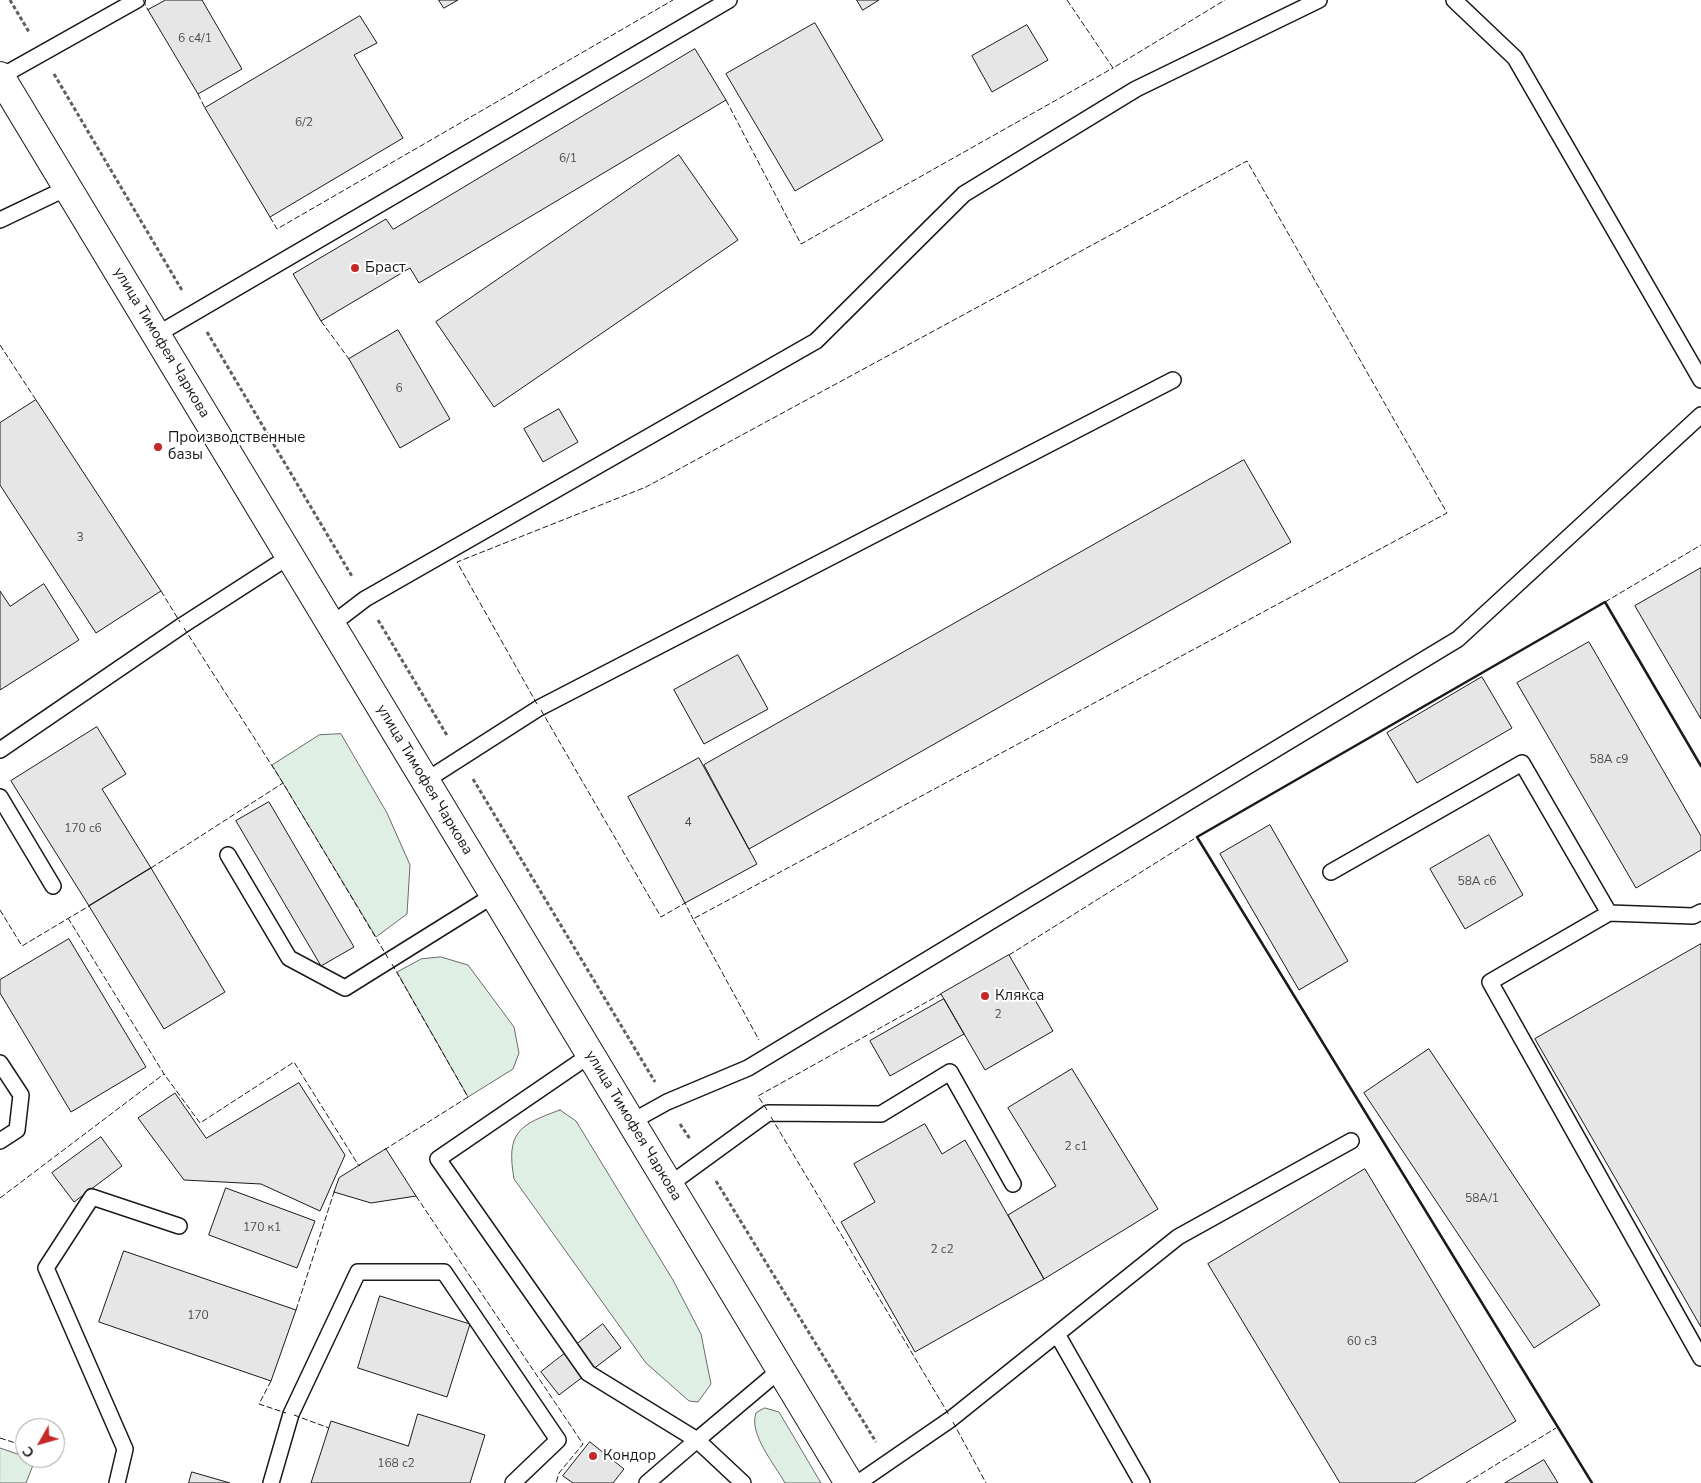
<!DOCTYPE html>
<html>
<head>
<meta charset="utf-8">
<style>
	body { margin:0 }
	#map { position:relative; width:1701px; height:1483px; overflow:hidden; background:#fff; font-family:"Nunito Sans",sans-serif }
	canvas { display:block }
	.north { position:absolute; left:15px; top:1418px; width:50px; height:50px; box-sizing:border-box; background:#fff; border:1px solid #a3a3a3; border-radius:50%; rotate:232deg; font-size:14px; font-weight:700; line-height:20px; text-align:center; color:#1a1a1a }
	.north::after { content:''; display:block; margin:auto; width:18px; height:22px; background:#c62828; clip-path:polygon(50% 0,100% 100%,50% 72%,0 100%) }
</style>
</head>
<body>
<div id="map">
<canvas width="1701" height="1483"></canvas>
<div class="north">С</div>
</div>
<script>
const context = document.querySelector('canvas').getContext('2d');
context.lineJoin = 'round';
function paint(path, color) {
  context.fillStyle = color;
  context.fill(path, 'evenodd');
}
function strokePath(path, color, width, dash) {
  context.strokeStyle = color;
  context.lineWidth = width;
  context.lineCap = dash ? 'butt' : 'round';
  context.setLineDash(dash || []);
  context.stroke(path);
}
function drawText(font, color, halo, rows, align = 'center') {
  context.font = font + ' "Nunito Sans",sans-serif';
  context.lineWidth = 4;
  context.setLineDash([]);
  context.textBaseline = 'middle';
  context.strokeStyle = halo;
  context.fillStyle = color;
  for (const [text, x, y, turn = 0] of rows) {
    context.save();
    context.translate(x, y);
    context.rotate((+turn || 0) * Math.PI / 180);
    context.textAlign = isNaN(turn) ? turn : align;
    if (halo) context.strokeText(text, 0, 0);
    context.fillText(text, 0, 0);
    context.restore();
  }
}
const green = new Path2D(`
	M 341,734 L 387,813 L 410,865 L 407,914 L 376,937 L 272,765 L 319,735 Z
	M 441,957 L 468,965 L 514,1027 L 519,1053 L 513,1069 L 468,1097 L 397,972 L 421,959 Z
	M 560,1110 L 576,1121 L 673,1280 L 701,1334 L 711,1384 L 698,1402 L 689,1401 L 646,1363 L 514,1179 C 506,1133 518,1125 560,1110 Z
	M 765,1408 L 779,1412 L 821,1483 L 785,1483 C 775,1465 748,1433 756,1413 Z
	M 0,1448 L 35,1460 L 26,1483 L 0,1483 Z`);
const building = new Path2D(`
	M 166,0 L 202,0 L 242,69 L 198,94 L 148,10 Z
	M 439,0 L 458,0 L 444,8 Z
	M 857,0 L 879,0 L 863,10 Z
	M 360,16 L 377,43 L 354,55 L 403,138 L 270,217 L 205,108 Z
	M 815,23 L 883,140 L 795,191 L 726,74 Z
	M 1027,25 L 1048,60 L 992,92 L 972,56 Z
	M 695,49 L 726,100 L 419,283 L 410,268 L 321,321 L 293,274 L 386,219 L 393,229 Z
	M 679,155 L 738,240 L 494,407 L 436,322 Z
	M 398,330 L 450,419 L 400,448 L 349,359 Z
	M 36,400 L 161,591 L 96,633 L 0,485 L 0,423 Z
	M 559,409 L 578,442 L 543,462 L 524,429 Z
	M 1244,460 L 1291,542 L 749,849 L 704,765 Z
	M 1701,568 L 1701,719 L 1635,606 Z
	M 44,584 L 79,640 L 0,690 L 0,591 L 10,606 Z
	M 1589,642 L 1701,836 L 1701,850 L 1636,888 L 1517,683 Z
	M 738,655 L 768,709 L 704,744 L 674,690 Z
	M 1482,677 L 1512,728 L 1417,783 L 1387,733 Z
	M 97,727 L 126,774 L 102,789 L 151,868 L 89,906 L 11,781 Z
	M 699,758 L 757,864 L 685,903 L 628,797 Z
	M 269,802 L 354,947 L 321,966 L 236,821 Z
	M 1270,825 L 1348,961 L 1299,990 L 1220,854 Z
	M 1489,835 L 1523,895 L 1465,929 L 1430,869 Z
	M 151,868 L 225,992 L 164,1029 L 89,906 Z
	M 69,939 L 146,1067 L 71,1112 L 0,993 L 0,980 Z
	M 1701,944 L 1701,1327 L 1535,1039 Z
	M 1009,955 L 1053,1031 L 985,1070 L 941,994 Z
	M 944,999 L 964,1034 L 890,1076 L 870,1041 Z
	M 1429,1049 L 1600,1305 L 1534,1348 L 1364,1093 Z
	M 1072,1069 L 1158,1209 L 1044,1279 L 1008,1215 L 1056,1186 L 1008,1108 Z
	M 299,1083 L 345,1155 L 320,1211 L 261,1184 L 184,1180 L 138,1118 L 175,1093 L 206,1138 Z
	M 925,1124 L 942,1154 L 965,1140 L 1044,1279 L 915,1352 L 841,1222 L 875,1202 L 854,1164 Z
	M 101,1137 L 122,1166 L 74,1202 L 52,1173 Z
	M 386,1149 L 416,1196 L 371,1203 L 334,1192 L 339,1178 Z
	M 1365,1169 L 1516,1421 L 1414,1483 L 1340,1483 L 1208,1264 Z
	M 226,1188 L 315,1221 L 297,1268 L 209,1235 Z
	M 124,1251 L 296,1310 L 271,1381 L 99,1322 Z
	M 380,1296 L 470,1324 L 447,1397 L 358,1368 Z
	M 603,1324 L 621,1348 L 559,1395 L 541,1372 Z
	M 418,1414 L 485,1435 L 470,1483 L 311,1483 L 331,1421 L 408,1446 Z
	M 590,1442 L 624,1469 L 613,1483 L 573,1483 L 563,1476 Z
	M 1544,1460 L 1558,1483 L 1505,1483 Z
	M 192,1472 L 230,1483 L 189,1483 Z`);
const path = new Path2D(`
	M 10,0 L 29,32
	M 54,74 L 183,292
	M 207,332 L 353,578
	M 378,620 L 448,737
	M 473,779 L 655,1082
	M 680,1124 L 690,1139
	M 716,1181 L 876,1442`);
const lane = new Path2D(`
	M 1454,0 L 1515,58 L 1701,380
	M 0,77 L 137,0
	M 0,220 L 67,188
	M 156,335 L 729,0
	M 331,625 L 365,599 L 816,341 L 964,194 L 1136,89 L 1319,0
	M 0,750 L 183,625 L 290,556
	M 425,781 L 539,708 L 1173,380
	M 0,797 L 53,886
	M 228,855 L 289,958 L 345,988 L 494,895
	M 1331,872 L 1522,763 L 1609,913
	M 1701,912 L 1693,916 L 1609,913 L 1490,982 L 1701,1358
	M 590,1055 L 438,1159 L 588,1373 L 697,1440 L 647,1483
	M 0,1063 L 21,1095 L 17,1130 L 0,1141
	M 631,1122 L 667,1102 L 748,1068 L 1458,639 L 1701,415
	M 669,1185 L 768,1113 L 881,1114 L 950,1072 L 1013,1184
	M 1057,1334 L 1142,1483
	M 117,1483 L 125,1449 L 46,1268 L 92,1197 L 179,1226
	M 271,1483 L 291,1414 L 358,1272 L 444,1272 L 558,1440 L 513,1483
	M 743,1483 L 697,1440 L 780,1370
	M 858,1483 L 951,1419 L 1178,1237 L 1351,1141`);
const secondary = new Path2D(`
	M 0,76 L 849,1483`);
const fence = new Path2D(`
	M 143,0 L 148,10
	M 1067,0 L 1113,68 L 1225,0
	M 198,94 L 205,108
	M 726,100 L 801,244 L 1113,68
	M 270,217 L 277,229 L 673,0
	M 321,321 L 349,359
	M 0,345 L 36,400
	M 161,591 L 180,622
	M 1605,602 L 1701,545
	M 184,628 L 283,783 L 388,958
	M 537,704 L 457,562 L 646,487 L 1247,161 L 1447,513 L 693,919 L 759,1040
	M 541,710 L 661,917 L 685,903 L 693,919
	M 151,868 L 283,783
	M 0,910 L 22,946 L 89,906
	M 68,918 L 164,1074 L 200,1123 L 294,1062 L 359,1166 L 361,1164
	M 1009,955 L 1197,837
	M 767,1110 L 758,1096 L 941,994
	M 771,1117 L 949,1415
	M 384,1150 L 468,1097 L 392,964
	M 416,1196 L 583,1444 L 559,1473 L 556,1483
	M 0,1198 L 164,1074
	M 296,1310 L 335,1189
	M 271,1381 L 259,1404 L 286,1413
	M 294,1415 L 329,1428
	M 953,1422 L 986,1483
	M 0,1438 L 25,1446
	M 55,1456 L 57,1457
	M 1466,1483 L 1556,1428`);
const wall = new Path2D(`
	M 1592,1483 L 1197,837 L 1605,602 L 1701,766`);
const markers = [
	[355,268,5,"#c62828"],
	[158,447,5,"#c62828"],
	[985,996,5,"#c62828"],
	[593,1456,5,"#c62828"]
];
const numberNames = [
	["6 с4/1",195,39],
	["6/2",304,123],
	["6/1",568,159],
	["6",399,389],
	["3",80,538],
	["58А с9",1609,760],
	["4",688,823],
	["170 с6",83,829],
	["58А с6",1477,882],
	["2",998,1015],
	["2 с1",1076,1147],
	["58А/1",1482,1199],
	["170 к1",262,1228],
	["2 с2",942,1250],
	["170",198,1316],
	["60 с3",1362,1342],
	["168 с2",396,1464]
];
const poiNames = [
	["Браст",365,268],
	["Производственные",168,438],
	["базы",168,455],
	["Клякса",995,996],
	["Кондор",603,1456]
];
const streetNames = [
	["улица Тимофея Чаркова",161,343,59],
	["улица Тимофея Чаркова",424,780,59],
	["улица Тимофея Чаркова",633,1126,59]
];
paint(green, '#e0efe3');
strokePath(green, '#6a6a6a', 1);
paint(building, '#e6e6e6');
strokePath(building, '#1a1a1a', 1);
strokePath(lane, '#1a1a1a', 18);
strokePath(secondary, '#1a1a1a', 30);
strokePath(path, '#5f5f5f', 3, [4, 2.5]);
strokePath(lane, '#fff', 15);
strokePath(secondary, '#fff', 28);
strokePath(fence, '#1a1a1a', 1, [6, 2.5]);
strokePath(wall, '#1a1a1a', 2.5);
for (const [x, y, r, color] of markers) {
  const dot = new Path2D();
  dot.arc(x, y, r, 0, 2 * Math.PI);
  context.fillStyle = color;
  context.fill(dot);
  strokePath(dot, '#fff', 2);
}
drawText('12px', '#4d4d4d', null, numberNames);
drawText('15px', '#1a1a1a', '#fff', poiNames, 'left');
drawText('15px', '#1a1a1a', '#fff', streetNames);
</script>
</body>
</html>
